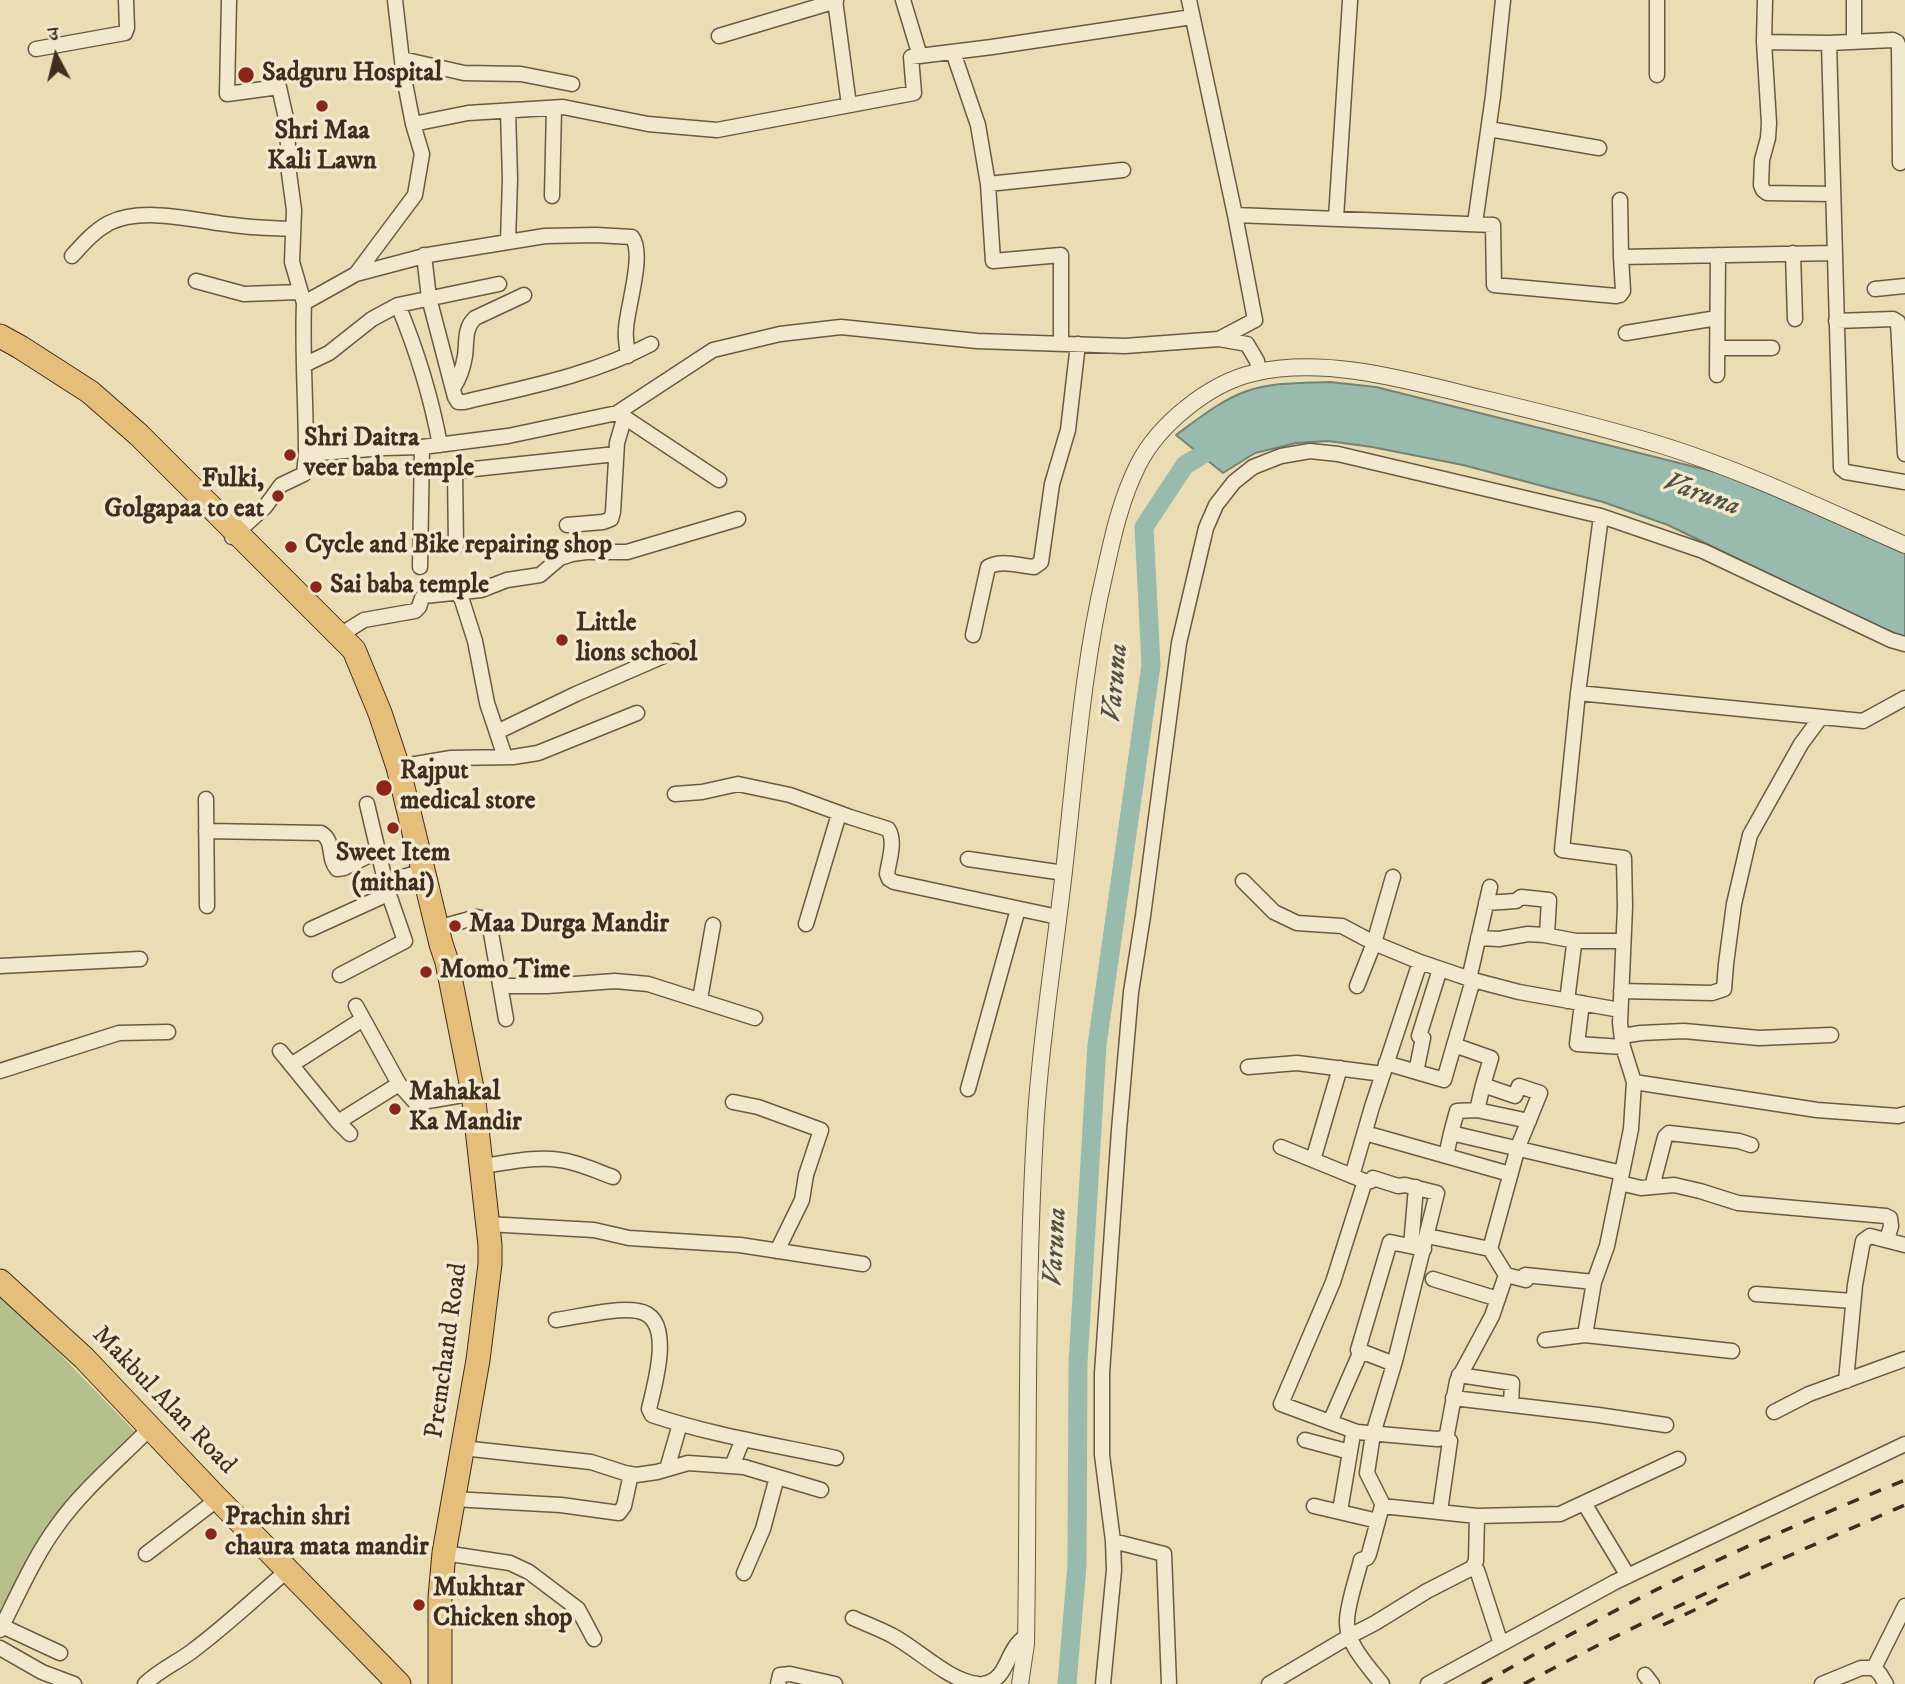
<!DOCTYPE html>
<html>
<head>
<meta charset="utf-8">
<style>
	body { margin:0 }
	#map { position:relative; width:1905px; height:1684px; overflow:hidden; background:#eadcb3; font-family:"IM FELL DW Pica","Noto Serif Devanagari",serif }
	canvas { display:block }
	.north { position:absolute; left:21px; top:21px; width:70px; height:70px; -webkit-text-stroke:5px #f1e8ce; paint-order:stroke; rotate:353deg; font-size:19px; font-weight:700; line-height:28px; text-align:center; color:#3f2e1e }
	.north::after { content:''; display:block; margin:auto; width:24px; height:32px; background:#3f2e1e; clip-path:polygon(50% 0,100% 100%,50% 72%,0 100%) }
</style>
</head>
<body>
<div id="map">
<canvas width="1905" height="1684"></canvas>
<div class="north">उ</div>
</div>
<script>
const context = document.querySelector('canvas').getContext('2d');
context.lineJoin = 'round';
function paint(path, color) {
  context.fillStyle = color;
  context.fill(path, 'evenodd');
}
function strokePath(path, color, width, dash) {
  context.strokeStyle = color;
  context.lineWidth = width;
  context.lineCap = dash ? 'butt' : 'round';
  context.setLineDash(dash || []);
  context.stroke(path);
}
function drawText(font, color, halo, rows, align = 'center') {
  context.font = font + ' "IM FELL DW Pica",serif';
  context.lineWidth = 7;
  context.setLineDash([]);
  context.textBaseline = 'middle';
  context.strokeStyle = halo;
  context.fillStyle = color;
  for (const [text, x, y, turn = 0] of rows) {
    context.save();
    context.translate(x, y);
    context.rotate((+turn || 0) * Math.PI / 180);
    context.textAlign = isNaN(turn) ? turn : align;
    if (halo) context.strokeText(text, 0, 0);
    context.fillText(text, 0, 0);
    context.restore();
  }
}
const green = new Path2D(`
	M 0,1292 L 138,1435 L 48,1529 L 0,1616 Z`);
const water = new Path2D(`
	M 1330,382 L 1376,387 L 1735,477 L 1905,553 L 1905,637 L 1874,625 L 1668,525 L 1603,502 L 1463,465 L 1372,447 L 1328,441 L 1296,443 L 1255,453 L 1223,473 L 1176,435 C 1198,419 1221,400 1247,391 C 1273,382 1302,383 1330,382 Z`);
const river = new Path2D(`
	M 1067,1684 L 1077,1565 L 1078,1363 L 1097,1045 L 1151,665 L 1144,527 L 1185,465 L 1222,443`);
const minor = new Path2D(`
	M 229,0 L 227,94 L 279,87 L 287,123 L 289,173 L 294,210 L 292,262 L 304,303
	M 835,0 L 849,105
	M 903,0 L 920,56
	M 1657,0 L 1657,75
	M 1765,0 L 1764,42 L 1829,43 L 1893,40 L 1897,42 L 1899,47 L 1900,163
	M 719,36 L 836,1
	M 1854,41 L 1854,0
	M 1764,42 L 1769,123 L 1768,138 L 1762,160 L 1761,185 L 1763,190 L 1767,193 L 1833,194
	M 1829,43 L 1841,468 L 1846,472 L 1905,482
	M 36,49 L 125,33 L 127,28 L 126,0
	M 953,52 L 978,125 L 988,184 L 993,261 L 1061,255 L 1061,344
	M 402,59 L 464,73 L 521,74 L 572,84
	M 413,124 L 468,113 L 563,107 L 648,124 L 717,130 L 914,93 L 911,57 L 992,47 L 1192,17
	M 1489,129 L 1599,148
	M 988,184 L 1123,170
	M 552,196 L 554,108
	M 1620,200 L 1621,257
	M 1235,215 L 1493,225 L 1494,285 L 1616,296 L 1620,295 L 1623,291 L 1621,257 L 1835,253
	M 1336,218 L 1350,1
	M 1475,223 L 1493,96 L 1503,0
	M 508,242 L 510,179 L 508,111
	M 1793,253 L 1795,319
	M 424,255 L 429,298 L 455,397 L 458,402 L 464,402 C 528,387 592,375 651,344
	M 72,256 C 83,244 94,231 109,223 C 143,206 196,221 233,225 C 253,228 273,228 293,229
	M 356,274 L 428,255 L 545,236 L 596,235 L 632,237 C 645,254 627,307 626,329 C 625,338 627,347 628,356
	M 196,281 L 244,294 L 299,292
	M 1875,289 L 1905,286
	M 398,305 C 417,351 431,396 440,445
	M 1836,321 L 1893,319 L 1898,322 L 1905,454
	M 1626,333 L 1717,318
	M 1219,339 L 1247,344 L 1257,361 L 1259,372
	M 1717,348 L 1772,348
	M 304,365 L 329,353 L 372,319 L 398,305 L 499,284
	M 1717,375 L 1718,255
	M 453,388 C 460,378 463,368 465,356 C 467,342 464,328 475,318 L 524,295
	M 618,413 L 719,480
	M 306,454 C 306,403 302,353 304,303 L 356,274 L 415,195 L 422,154 L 413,124 L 404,78 L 395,0
	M 567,525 L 603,522 L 611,519 L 613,512 L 617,443 L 624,419
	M 232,537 L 265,507 L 281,485 L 304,474 L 306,454 L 384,448 L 422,447 L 508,436 L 617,413 L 713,350 L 780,334 L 841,327 L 977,341 L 1125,346 L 1219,339 L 1255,320 L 1235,215 L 1189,0
	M 456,546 L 455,471 L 616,454
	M 420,567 L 422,447
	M 460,594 L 475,641 L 487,703 L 505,757
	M 340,635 L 364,620 L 415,611 L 419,607 L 422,598 L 424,596 L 481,590 L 507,580 L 540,575 L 560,558 L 572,554 L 586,552 L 627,552 L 738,519
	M 973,635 L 988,567 C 1002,559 1019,566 1034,567 L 1041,562 L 1052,484 L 1068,430 L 1078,344
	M 1578,693 L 1863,721 L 1905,698
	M 497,732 L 576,694 L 675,651
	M 398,767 L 451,758 L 513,757 L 538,753 L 637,713
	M 675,794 L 702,792 L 738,784 L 790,795 L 850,817 L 888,829 C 896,841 889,860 887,874 L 889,879 L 894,882 L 1058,917
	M 206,799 L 207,906
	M 206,831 L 321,833 C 335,841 327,858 337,869 L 344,868 L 378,851
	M 968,859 L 1064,873
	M 1243,881 L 1274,912 L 1297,923 L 1342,926 L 1374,943 L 1420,962 L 1473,980 L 1519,992 L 1620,1010
	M 385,882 L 424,871
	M 1486,903 L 1516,901 L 1521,897 L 1549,900 L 1547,935
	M 806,924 L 839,814
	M 437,928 L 477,917 L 486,919 L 490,927 L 506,1019
	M 311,929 L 388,894
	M 1478,938 L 1499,939 L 1528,934 L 1544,935 L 1576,941
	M 0,966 L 140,959
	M 340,975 L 405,941 L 387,889 L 367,804
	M 1469,979 L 1490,887
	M 500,986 L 547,986 L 615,981 L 648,984 L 755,1018
	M 1357,986 L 1374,943 L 1393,877
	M 1621,991 L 1712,993 L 1724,989 L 1726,964 L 1734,904 L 1750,835 L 1801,744 L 1821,717
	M 700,999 L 713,925
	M 1567,1001 L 1574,945 L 1576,941 L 1623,941
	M 1582,1003 L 1577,1044 L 1623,1047
	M 356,1006 L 399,1084
	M 1622,1036 L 1641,1033 L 1684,1031 L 1759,1038 L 1831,1035
	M 1454,1045 L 1491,1058 L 1483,1085 L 1515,1096 L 1519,1086 L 1540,1093 L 1518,1147 L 1490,1249 L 1506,1275
	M 280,1051 L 338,1122 L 350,1134
	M 1386,1063 L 1444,1080 L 1473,980
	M 291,1065 L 363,1019
	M 1248,1067 L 1297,1063 L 1383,1074
	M 0,1071 L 119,1033 L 168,1032
	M 1416,1072 L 1423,1038 L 1419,1036 L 1440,969
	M 1634,1082 L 1817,1110 L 1898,1116 L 1905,1114
	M 1483,1085 L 1477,1110 L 1529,1121
	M 968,1089 L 1018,909
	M 733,1102 L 758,1107 L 821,1130 L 806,1175 L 802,1200 L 777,1251
	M 338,1122 L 399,1084 L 416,1103 L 463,1095
	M 1365,1133 L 1510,1174
	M 1451,1133 L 1457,1111 L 1477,1110
	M 1281,1147 L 1367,1182 L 1371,1181 L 1373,1178 L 1398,1186 L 1405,1185 L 1437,1193 L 1395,1361 L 1373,1434 L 1367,1473 L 1383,1505
	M 1446,1156 L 1451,1133 L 1622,1173
	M 1313,1160 L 1340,1068
	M 482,1166 C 507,1163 534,1156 560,1160 C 578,1162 596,1171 613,1177
	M 1352,1176 L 1372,1107 L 1420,962
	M 1365,1181 L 1333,1282 L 1281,1404 L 1357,1432 L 1437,1439 L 1444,1438 L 1450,1441 L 1440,1511
	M 1620,1183 L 1641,1188 L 1674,1185 L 1700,1191 L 1738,1203 L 1886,1216 L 1890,1218 L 1891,1226 L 1887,1240
	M 1652,1187 L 1665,1137 L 1669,1133 L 1739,1141 L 1751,1145
	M 487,1224 L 594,1230 L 629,1238 L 740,1245 L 863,1264
	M 1427,1236 L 1490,1249
	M 1411,1246 L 1416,1187
	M 1433,1279 L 1498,1299
	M 1756,1294 L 1853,1301
	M 556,1320 C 578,1317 616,1307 638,1311 C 676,1317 654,1386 649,1409 L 652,1415 C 711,1435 775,1445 836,1458
	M 1585,1335 L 1732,1351
	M 1545,1340 L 1585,1335 L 1594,1282 L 1607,1246 L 1631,1129 L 1634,1082 L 1623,1047 L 1620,1023 L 1625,907 L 1624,858 L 1562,850 L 1578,693 L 1601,516
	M 1394,1364 L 1358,1350 L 1390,1242 L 1424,1249
	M 1459,1375 L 1512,1383 L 1511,1405
	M 1846,1381 L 1855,1285 L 1863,1241 L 1870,1236 L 1905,1245
	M 1453,1398 L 1598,1415 L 1666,1425
	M 1774,1412 L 1809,1394 L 1905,1359
	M 1330,1422 L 1361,1351
	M 1444,1438 L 1447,1434 L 1457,1381 L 1492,1316 L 1506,1275 L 1526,1280 L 1525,1275 L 1594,1282
	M 1305,1440 L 1350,1452
	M 462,1448 L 591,1462 L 625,1473 L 636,1475 L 657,1472 L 688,1463 L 744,1467 L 821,1490
	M 732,1466 L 743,1439
	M 667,1469 L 680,1424
	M 453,1499 L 561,1505 L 619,1513 L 624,1506 L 631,1474
	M 1584,1503 L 1628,1576
	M 1314,1506 L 1378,1521
	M 1340,1511 L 1353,1434 L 1357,1432
	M 1113,1541 L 1164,1554 L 1169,1684
	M 444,1553 L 510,1563 L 529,1572 L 578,1609 L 594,1639
	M 146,1554 L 218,1499
	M 1472,1568 L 1476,1561 L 1477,1516
	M 744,1573 L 763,1529 L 777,1477
	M 853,1618 C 866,1624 880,1629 893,1636 C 919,1650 949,1681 978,1684
	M 2,1626 L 60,1653
	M 0,1630 C 18,1595 34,1557 57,1526 C 80,1493 113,1465 142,1436
	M 0,1648 L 42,1672 L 74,1684
	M 1874,1668 L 1905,1606
	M 1645,1675 L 1652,1684
	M 145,1684 C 158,1671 176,1663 191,1652 C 225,1627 256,1597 288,1570
	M 778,1684 L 780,1675 L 790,1674 L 835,1684
	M 983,1684 C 1010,1679 1004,1651 1026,1636
	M 1103,1684 L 1114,1570 L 1113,1541 L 1102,1455 L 1102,1373 L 1119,1130 L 1131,992 L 1143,916 L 1179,643 L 1206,528 L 1216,505 L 1234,482 L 1253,467 L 1281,456 L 1310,451 L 1338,454 L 1601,516 L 1703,551 L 1891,640 L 1905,644
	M 1269,1684 L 1350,1636 L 1375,1623 L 1427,1591 L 1472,1568 L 1477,1570 L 1501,1644
	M 1382,1684 C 1369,1667 1346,1644 1347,1621 C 1347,1605 1357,1577 1361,1560 L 1367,1558 L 1369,1554 L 1382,1506 L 1477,1516 L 1560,1514 L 1678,1459
	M 1428,1684 L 1615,1582 L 1905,1444
	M 1822,1684 L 1861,1668 L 1874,1668 L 1880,1674 L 1886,1684`);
const tertiary = new Path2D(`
	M 1020,1684 L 1026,1644 C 1029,1468 1025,1291 1036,1116 C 1042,1024 1058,934 1067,843 C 1077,752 1084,661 1105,572 C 1113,535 1121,499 1138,465 C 1158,425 1209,383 1254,373 C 1321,357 1399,378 1464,394 C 1530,410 1596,425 1661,445 C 1745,471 1825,510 1905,545`);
const trunk = new Path2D(`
	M 0,336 L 20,347 L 90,392 L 139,435 L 354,650 L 380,713 L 398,767 L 441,944 L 447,962 L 473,1093 L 490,1245 L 490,1264 L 478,1360 L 444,1553 L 440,1597 L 440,1684
	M 0,1281 L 84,1358 L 212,1493 L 399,1684`);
const rail = new Path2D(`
	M 1663,1625 L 1726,1595
	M 1482,1684 C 1574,1631 1670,1580 1767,1538 C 1813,1518 1859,1499 1905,1480
	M 1524,1684 C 1647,1617 1776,1561 1905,1505`);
const markers = [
	[246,75,9,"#8f2418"],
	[322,106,7,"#8f2418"],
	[290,455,7,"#8f2418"],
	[278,496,7,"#8f2418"],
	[291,547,7,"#8f2418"],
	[316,587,7,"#8f2418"],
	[562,640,7,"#8f2418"],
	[384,788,9,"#8f2418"],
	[393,828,7,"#8f2418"],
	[455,926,7,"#8f2418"],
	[426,972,7,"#8f2418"],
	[395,1109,7,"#8f2418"],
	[211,1534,7,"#8f2418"],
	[419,1605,7,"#8f2418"]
];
const poiNames = [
	["Sadguru Hospital",262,75],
	["Shri Maa",322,133,"center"],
	["Kali Lawn",322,163,"center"],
	["Shri Daitra",304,440],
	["veer baba temple",304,470],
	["Fulki,",264,481,"right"],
	["Golgapaa to eat",264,511,"right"],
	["Cycle and Bike repairing shop",305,547],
	["Sai baba temple",330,587],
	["Little",576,625],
	["lions school",576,655],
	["Rajput",400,773],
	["medical store",400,803],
	["Sweet Item",393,855,"center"],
	["(mithai)",393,885,"center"],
	["Maa Durga Mandir",469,926],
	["Momo Time",440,972],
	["Mahakal",409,1094],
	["Ka Mandir",409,1124],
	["Prachin shri",225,1519],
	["chaura mata mandir",225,1549],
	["Mukhtar",433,1590],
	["Chicken shop",433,1620]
];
const streetNames = [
	["Premchand Road",448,1351,-82],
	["Makbul Alan Road",163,1401,46]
];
const waterNames = [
	["Varuna",1701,496,20],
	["Varuna",1117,683,-85],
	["Varuna",1057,1247,-87]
];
paint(green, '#b6c08d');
paint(water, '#98bbae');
strokePath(water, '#748374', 2);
strokePath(river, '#98bbae', 19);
strokePath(minor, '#6a5a43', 17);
strokePath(tertiary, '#6a5a43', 18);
strokePath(trunk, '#3f2e1e', 25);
strokePath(minor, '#f1e8ce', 14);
strokePath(tertiary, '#f1e8ce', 16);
strokePath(trunk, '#e5be7a', 23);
strokePath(rail, '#3f2e1e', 3.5, [12, 12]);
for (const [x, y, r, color] of markers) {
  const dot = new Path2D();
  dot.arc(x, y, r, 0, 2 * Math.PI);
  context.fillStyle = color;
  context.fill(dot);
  strokePath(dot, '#f1e8ce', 2.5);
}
drawText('bold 26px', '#3f2e1e', '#f1e8ce', poiNames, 'left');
drawText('26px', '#3f2e1e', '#f1e8ce', streetNames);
drawText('italic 28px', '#555142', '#f1e8ce', waterNames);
</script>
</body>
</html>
